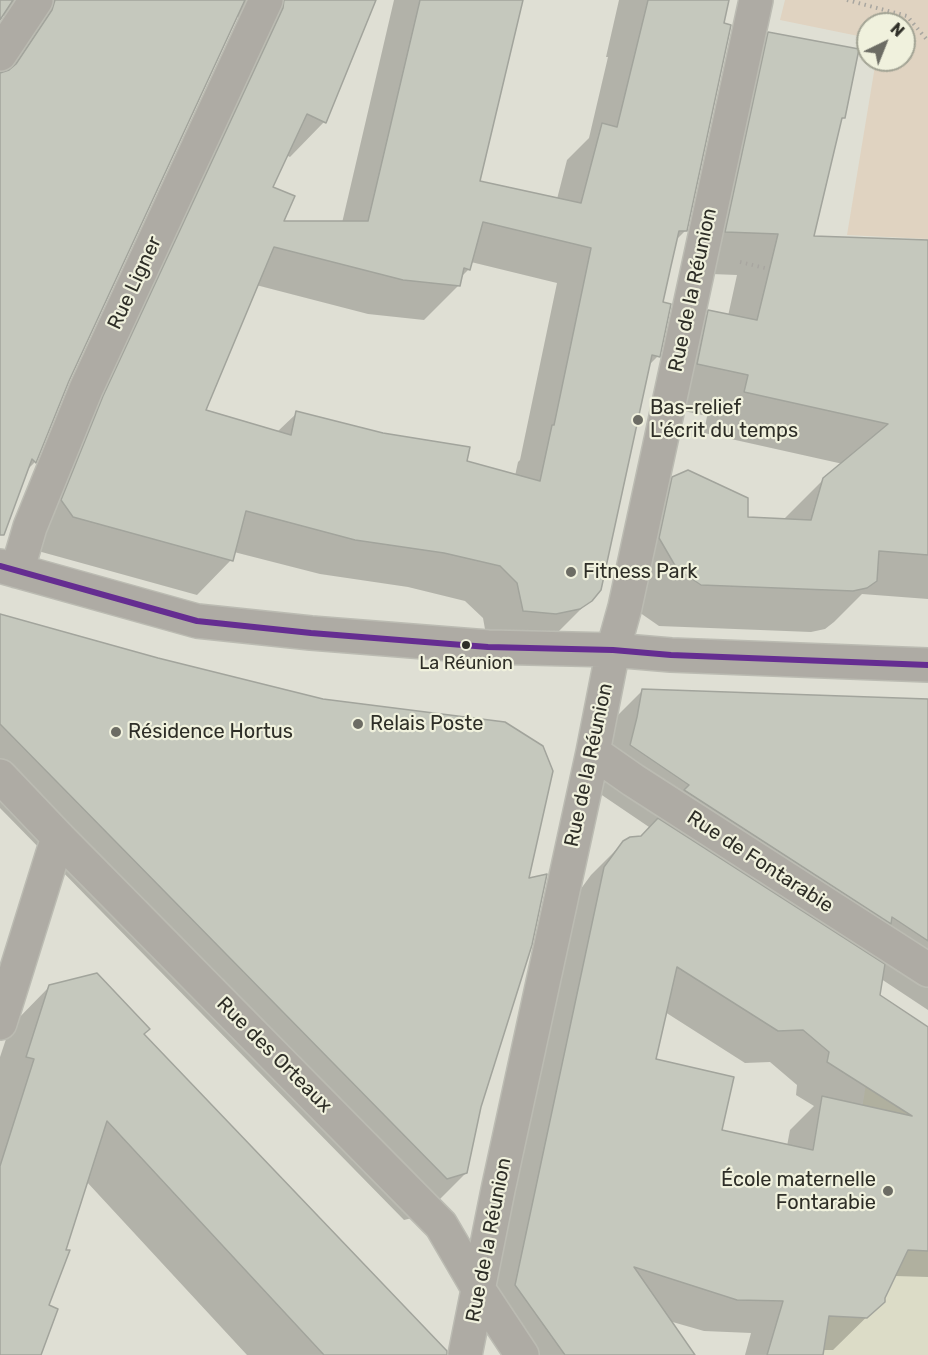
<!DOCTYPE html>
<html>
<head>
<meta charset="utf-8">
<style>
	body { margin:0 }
	#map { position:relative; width:928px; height:1355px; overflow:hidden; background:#dfdfd4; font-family:Rubik,sans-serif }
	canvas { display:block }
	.north { position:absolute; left:856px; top:12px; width:60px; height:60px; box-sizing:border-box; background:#f0f1dd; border:2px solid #a2a394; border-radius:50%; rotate:43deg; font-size:16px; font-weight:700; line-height:24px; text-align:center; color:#2e2e27 }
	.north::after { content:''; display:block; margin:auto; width:21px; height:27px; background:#6c6c64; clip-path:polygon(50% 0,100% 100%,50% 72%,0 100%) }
</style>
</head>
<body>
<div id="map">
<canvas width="928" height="1355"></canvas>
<div class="north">N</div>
</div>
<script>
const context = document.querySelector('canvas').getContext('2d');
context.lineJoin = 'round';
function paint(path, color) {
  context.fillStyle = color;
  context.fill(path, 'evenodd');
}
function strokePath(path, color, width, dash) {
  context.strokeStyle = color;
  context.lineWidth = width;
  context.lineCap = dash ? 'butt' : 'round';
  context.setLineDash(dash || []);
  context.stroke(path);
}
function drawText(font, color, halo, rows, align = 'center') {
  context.font = font + ' Rubik,sans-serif';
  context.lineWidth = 4.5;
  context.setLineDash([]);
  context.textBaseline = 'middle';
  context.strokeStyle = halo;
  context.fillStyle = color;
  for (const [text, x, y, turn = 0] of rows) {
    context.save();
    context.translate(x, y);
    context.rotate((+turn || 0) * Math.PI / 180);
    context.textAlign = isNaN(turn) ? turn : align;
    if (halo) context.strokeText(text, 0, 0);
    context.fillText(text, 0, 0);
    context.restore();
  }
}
const built = new Path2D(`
	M 880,995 L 928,1027 L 928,1355 L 823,1355 Z`);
const green = new Path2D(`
	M 785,0 L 928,0 L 928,239 L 847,235 L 876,60 L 904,60 L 904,24 L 868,24 L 868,38 L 780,20 Z`);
const shadow = new Path2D(`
	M 0,0 L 375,0 L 324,122 L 290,157 L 286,155 L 271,188 L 282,223 L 342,223 L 394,0 L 522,0 L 478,182 L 557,199 L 567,160 L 589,138 L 608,57 L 606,57 L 619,0 L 727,0 L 686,230 L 675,241 L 661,303 L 658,356 L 648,366 L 587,603 L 551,639 L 488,646 L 483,618 L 465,601 L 408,587 L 320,574 L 234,552 L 231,560 L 197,595 L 38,551 L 247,25 L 238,17 L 236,17 L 68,381 L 34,463 L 27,470 L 0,516 L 0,73 L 17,47 L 12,19 L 2,15 L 0,18 ZM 471,262 L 557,283 L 520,460 L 518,462 L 515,476 L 297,413 L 277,432 L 204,411 L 256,285 L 368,314 L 424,320 L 459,285 L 460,278 L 469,269 Z
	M 769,33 L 843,118 L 840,121 L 813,237 L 928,242 L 928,599 L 862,594 L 834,622 L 825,629 L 811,632 L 659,626 L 636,610 L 632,520 L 673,478 L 746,519 L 783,520 L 824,479 L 843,464 L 704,433 L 707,416 L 656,405 L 667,353 L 709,312 L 728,316 L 737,275 L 685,273 L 728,75 Z
	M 0,616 L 480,1106 L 466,1173 L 424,1215 L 404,1220 L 0,808 Z
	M 643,690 L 928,701 L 928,1010 L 851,959 L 777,928 L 928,1029 L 928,1277 L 895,1276 L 892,1278 L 883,1301 L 833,1350 L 822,1350 L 821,1355 L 745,1355 L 751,1333 L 704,1331 L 669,1321 L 693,1355 L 510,1355 L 484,1318 L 572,901 L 591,875 L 624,842 L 640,838 L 649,827 L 590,787 L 601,732 ZM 665,1012 L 745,1063 L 770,1062 L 797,1085 L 796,1095 L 814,1106 L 790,1130 L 787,1146 L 721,1131 L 654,1060 Z
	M 50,986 L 142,1035 L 427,1355 L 247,1355 L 86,1181 L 48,1306 L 39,1355 L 0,1355 L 0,1057 L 10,1027 Z`);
const building = new Path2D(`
	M 0,0 L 13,0 L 0,20 Z
	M 55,0 L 245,0 L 69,381 L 36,463 L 32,459 L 4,535 L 0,535 L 0,73 L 9,70 L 16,64 L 52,10 Z
	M 284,0 L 376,0 L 326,123 L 307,114 L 273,187 L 295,196 L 284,221 L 368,221 L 420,0 L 523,0 L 480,181 L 581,203 L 602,123 L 617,127 L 648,0 L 729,0 L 724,23 L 731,25 L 687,231 L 679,231 L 671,266 L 663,302 L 671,304 L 660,357 L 652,355 L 601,590 L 592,601 L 580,609 L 556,614 L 523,611 L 517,583 L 500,566 L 444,553 L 355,540 L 246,511 L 233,561 L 73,517 L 61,500 L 103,396 L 283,8 ZM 483,222 L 591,248 L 554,425 L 552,425 L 540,481 L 467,461 L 470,447 L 383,433 L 296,411 L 291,435 L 206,410 L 274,247 L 403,280 L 460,286 L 464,268 L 470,270 Z
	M 768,32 L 859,49 L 845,118 L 842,118 L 814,236 L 928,240 L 928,555 L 879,551 L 877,581 L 867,588 L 853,591 L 701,585 L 677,569 L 659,538 L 672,477 L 688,470 L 748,498 L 748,517 L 811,520 L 823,478 L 888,424 L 744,392 L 748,375 L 697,364 L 708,310 L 757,320 L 778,234 L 725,232 Z
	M 0,614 L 158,658 L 323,699 L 505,722 L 543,746 L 553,771 L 529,878 L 547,874 L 532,945 L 481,1107 L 467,1173 L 447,1179 L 0,724 Z
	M 642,689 L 928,699 L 928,941 L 892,917 L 891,924 L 684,790 L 689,785 L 630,745 L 637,717 Z
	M 658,818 L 885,964 L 880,995 L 928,1027 L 928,1251 L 908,1250 L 885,1298 L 885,1302 L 867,1318 L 829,1316 L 823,1355 L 767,1355 L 783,1301 L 737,1300 L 634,1267 L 695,1355 L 565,1355 L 515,1285 L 604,867 L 623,841 L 630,837 L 641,836 ZM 677,967 L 778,1031 L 803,1030 L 829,1052 L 827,1062 L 912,1116 L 822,1096 L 813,1150 L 722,1130 L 734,1077 L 656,1059 Z
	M 97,973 L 150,1029 L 144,1034 L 447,1351 L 447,1355 L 324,1355 L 107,1121 L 66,1250 L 70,1250 L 49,1305 L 58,1309 L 41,1355 L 0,1355 L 0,1166 L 34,1059 L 26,1057 L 49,985 Z`);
const path = new Path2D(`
	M 847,0 L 907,16 L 928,41
	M 740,262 L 769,269`);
const minor = new Path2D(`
	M 0,54 L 36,0
	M 0,566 L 197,621 L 311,633 L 488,647 L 613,650 L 671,655 L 928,665
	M 17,571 L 30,527 L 86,389 L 266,0
	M 593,752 L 633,780 L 928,970
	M 0,776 L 58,837 L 441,1225 L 479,1290 L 522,1355
	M 0,1023 L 58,837
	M 465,1355 L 498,1190 L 593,752 L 613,650 L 625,607 L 756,0`);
const bus1 = new Path2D(`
	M 0,566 L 197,621 L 311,633 L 488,647 L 613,650 L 671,655 L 928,665`);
const markers = [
	[638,420,6,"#6c6c64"],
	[571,572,6,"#6c6c64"],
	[466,645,5,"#2e2e27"],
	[358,724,6,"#6c6c64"],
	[116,732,6,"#6c6c64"],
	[888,1191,6,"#6c6c64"]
];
const busNames = [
	["La Réunion",466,664]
];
const streetNames = [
	["Rue Ligner",135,283,-65],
	["Rue de la Réunion",693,290,-78],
	["Rue de la Réunion",589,765,-78],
	["Rue de Fontarabie",760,862,33],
	["Rue des Orteaux",274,1055,45],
	["Rue de la Réunion",489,1240,-79]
];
const poiNames = [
	["Bas-relief",650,408],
	["L'écrit du temps",650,431],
	["Fitness Park",583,572],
	["Relais Poste",370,724],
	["Résidence Hortus",128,732],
	["École maternelle",876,1180,"right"],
	["Fontarabie",876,1203,"right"]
];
paint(built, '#dcdcc7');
paint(green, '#e0d3c1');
paint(shadow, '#0003');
paint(building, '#c5c8bd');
strokePath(building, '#a2a49c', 1.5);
strokePath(minor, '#bbbbb2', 36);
strokePath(path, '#a8a6a0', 4, [1.5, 4.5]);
strokePath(minor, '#aeaba4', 33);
strokePath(bus1, '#652d91', 6);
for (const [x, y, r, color] of markers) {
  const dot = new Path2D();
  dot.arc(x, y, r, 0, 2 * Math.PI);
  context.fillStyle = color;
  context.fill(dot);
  strokePath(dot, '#f0f1dd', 2);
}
drawText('18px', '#2e2e27', '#f0f1dd', busNames);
drawText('20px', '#2e2e27', '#f0f1dd', streetNames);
drawText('20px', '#2e2e27', '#f0f1dd', poiNames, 'left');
</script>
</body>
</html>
